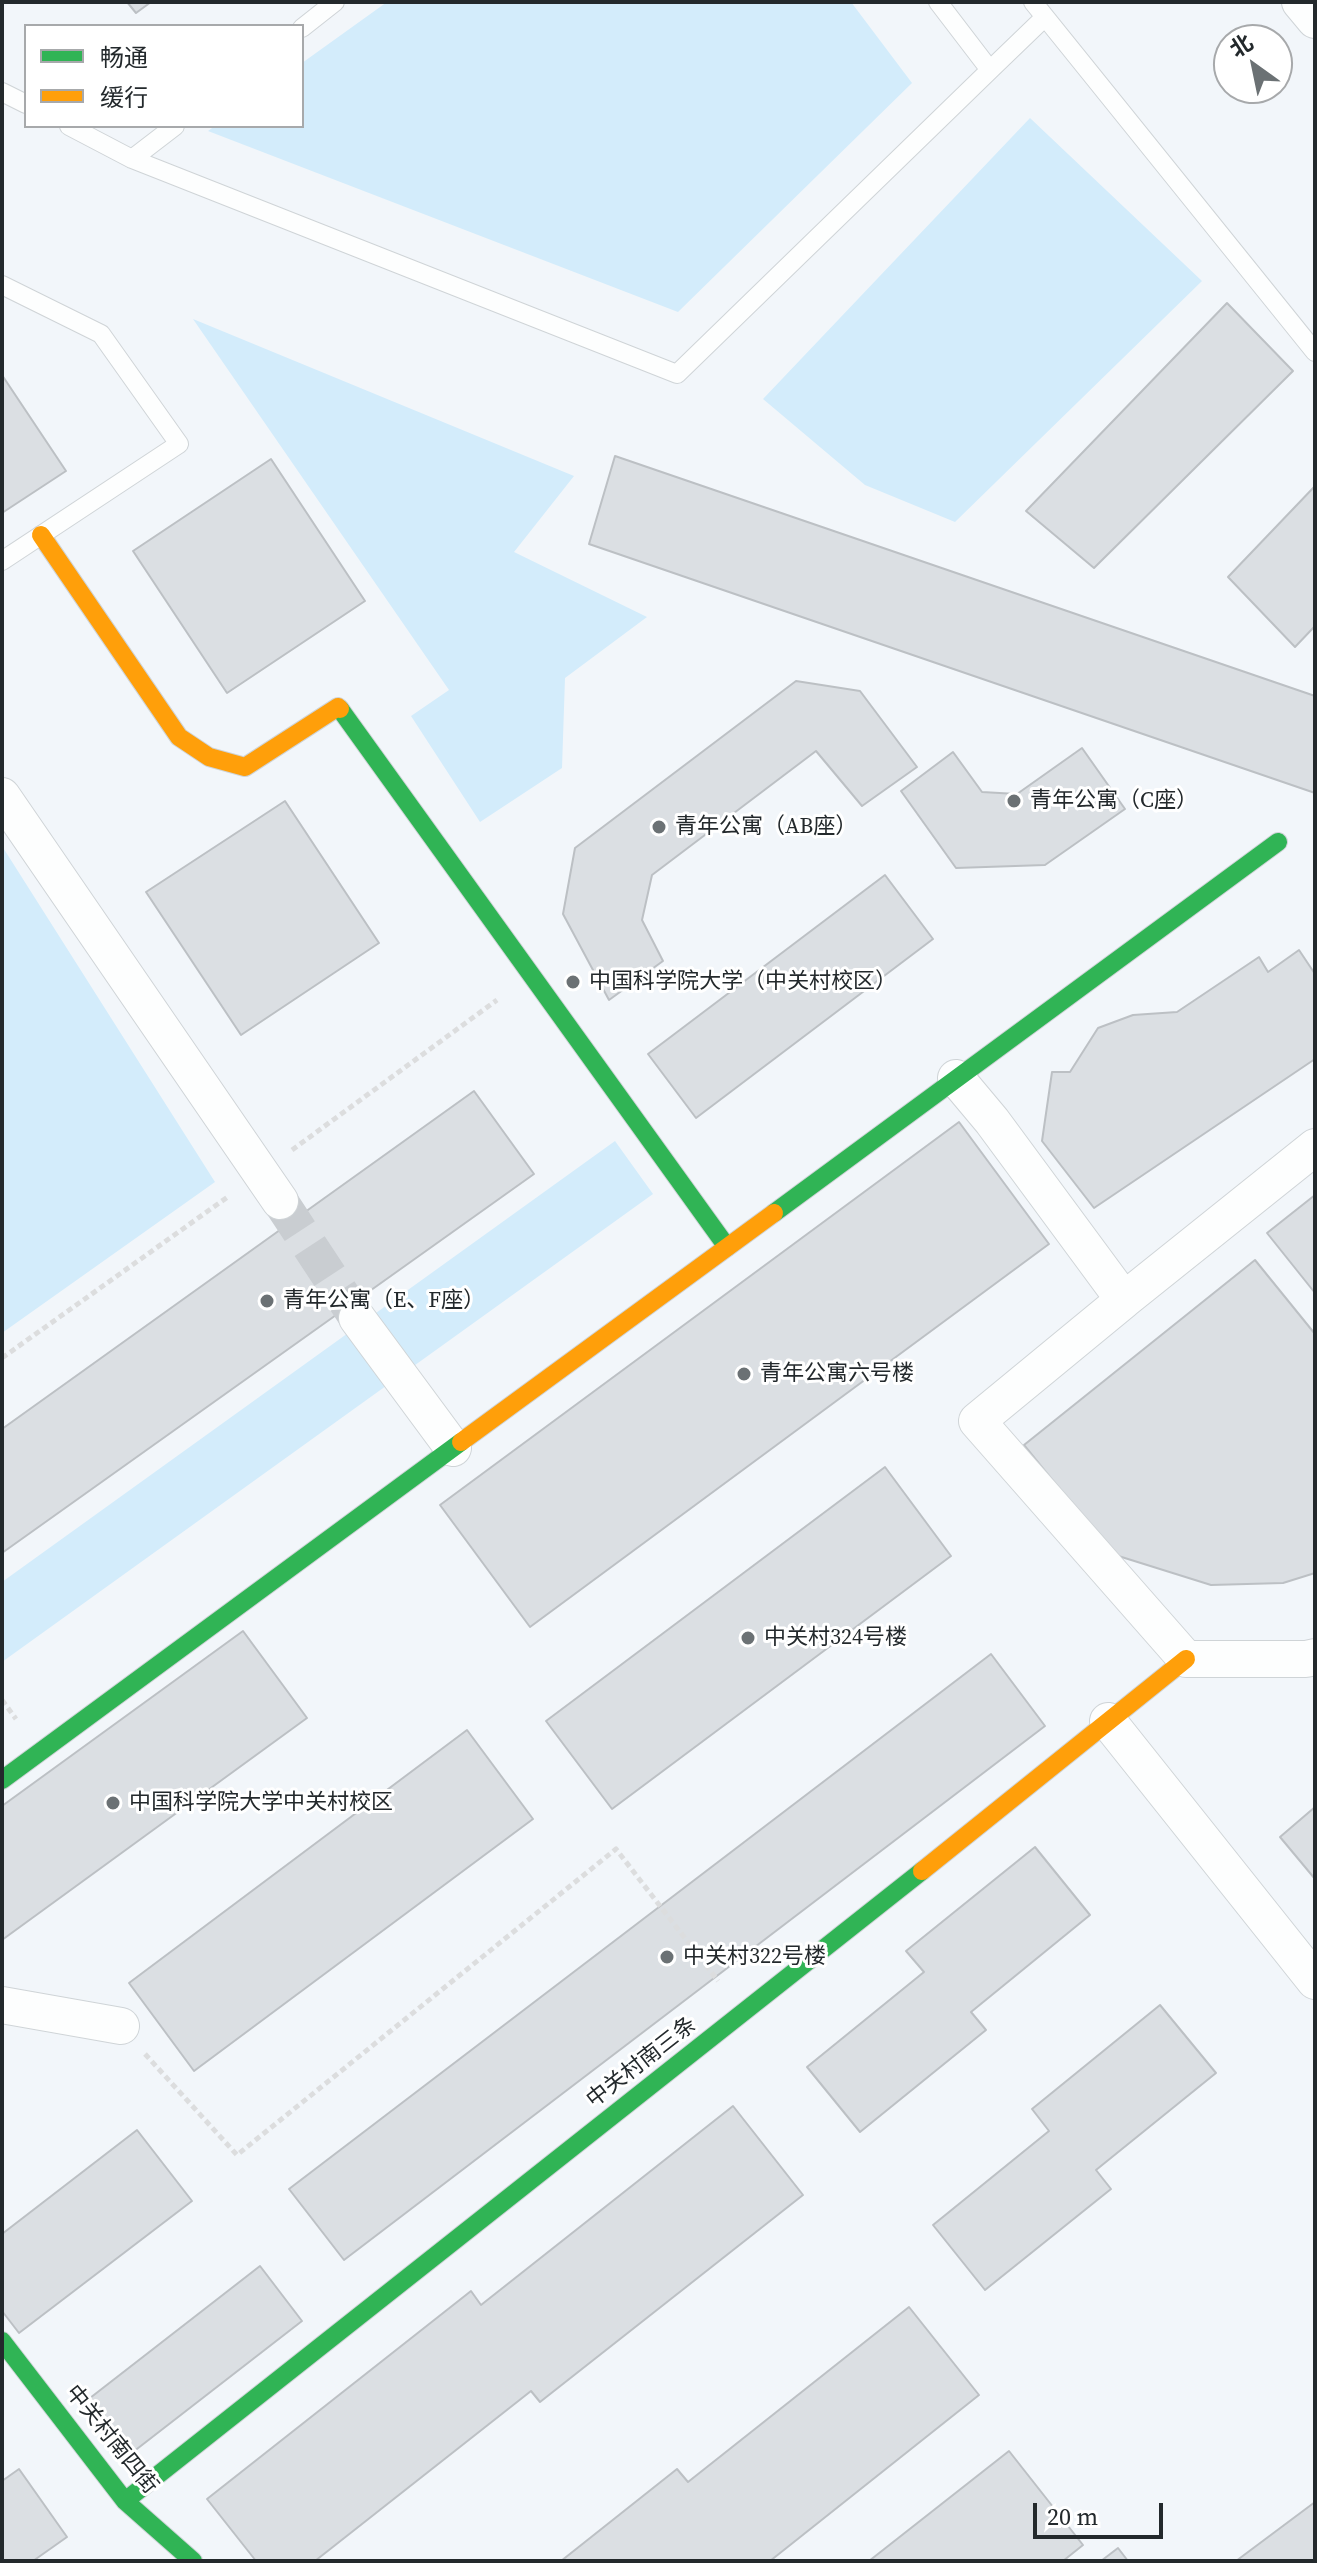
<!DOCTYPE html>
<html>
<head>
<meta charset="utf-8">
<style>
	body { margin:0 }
	#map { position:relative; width:1317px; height:2563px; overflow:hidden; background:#f2f6fa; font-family:"Source Serif 4","Noto Sans SC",serif }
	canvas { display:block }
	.frame { position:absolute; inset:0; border:4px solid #23292c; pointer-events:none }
	.legend { position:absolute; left:24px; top:24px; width:280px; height:104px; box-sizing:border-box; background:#fff; border:2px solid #a7a9ab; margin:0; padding:10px 14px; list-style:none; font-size:24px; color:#23292c }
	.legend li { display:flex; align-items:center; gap:16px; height:40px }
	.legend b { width:40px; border:2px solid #a7a9ab }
	.north { position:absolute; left:1213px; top:24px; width:80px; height:80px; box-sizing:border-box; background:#fff; border:2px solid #a7a9ab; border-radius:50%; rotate:327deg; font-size:22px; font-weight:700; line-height:32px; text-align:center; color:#23292c }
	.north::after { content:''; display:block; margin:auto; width:28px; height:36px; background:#6b7174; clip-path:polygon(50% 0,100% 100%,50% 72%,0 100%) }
	.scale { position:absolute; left:1033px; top:2503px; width:130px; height:36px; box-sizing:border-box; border:4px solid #23292c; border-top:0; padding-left:10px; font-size:24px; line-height:28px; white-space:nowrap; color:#23292c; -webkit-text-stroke:6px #fff; paint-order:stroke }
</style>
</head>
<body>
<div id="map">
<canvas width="1317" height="2563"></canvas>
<div class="frame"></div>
<ul class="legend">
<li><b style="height:10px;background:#30b455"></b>畅通</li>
<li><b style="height:10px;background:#ff9f0a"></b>缓行</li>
</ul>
<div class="north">北</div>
<div class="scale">20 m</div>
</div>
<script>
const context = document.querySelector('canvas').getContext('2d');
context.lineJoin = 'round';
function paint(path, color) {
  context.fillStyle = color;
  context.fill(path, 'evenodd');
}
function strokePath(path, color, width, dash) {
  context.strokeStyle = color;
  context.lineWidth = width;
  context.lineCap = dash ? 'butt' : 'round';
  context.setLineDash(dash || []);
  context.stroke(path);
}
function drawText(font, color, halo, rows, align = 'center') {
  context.font = font + ' "Source Serif 4","Noto Sans SC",serif';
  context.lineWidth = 6;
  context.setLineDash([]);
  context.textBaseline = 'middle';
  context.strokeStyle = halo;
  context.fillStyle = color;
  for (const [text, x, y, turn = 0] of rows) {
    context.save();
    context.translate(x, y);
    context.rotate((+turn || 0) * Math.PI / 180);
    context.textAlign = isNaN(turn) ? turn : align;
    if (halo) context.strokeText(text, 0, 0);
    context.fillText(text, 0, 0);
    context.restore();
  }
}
const green = new Path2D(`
	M 387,2 L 851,2 L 912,83 L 678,312 L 208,131 L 215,126 L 302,126 L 302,63 Z
	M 1030,118 L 1202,281 L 955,522 L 865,485 L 763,399 Z
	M 193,319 L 574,476 L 514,552 L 647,617 L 565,678 L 562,768 L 480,822 L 411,716 L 449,690 Z
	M 2,846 L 215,1182 L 2,1333 Z
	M 615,1141 L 653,1194 L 2,1662 L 2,1582 Z`);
const building = new Path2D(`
	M 127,2 L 151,2 L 136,13 Z
	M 1227,303 L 1293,371 L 1094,568 L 1026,511 Z
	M 2,375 L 66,471 L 2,513 Z
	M 615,456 L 1315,696 L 1315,793 L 589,544 Z
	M 271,459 L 365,601 L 227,693 L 133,551 Z
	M 1315,486 L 1315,626 L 1295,647 L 1228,577 Z
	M 796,681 L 860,691 L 917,767 L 862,806 L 816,751 L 652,875 L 642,920 L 663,961 L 609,1000 L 563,914 L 575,848 Z
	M 1082,748 L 1125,809 L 1045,865 L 956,868 L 901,791 L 953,752 L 982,792 L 1017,794 Z
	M 285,801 L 379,943 L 241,1035 L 146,892 Z
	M 885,875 L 933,939 L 696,1118 L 648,1054 Z
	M 1299,950 L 1315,974 L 1315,1059 L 1094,1208 L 1042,1141 L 1052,1072 L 1070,1072 L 1098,1028 L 1133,1015 L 1177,1012 L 1259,957 L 1268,972 Z
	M 474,1091 L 534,1174 L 2,1553 L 2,1429 Z
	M 959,1122 L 1049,1244 L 530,1627 L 440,1505 Z
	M 1315,1195 L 1315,1293 L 1267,1233 Z
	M 1255,1260 L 1315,1334 L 1315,1573 L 1283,1583 L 1211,1585 L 1112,1554 L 1024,1445 Z
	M 885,1467 L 951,1556 L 612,1809 L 546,1721 Z
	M 243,1631 L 307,1718 L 2,1940 L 2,1806 Z
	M 991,1654 L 1045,1726 L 344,2260 L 289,2189 Z
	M 467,1730 L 533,1819 L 194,2071 L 129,1983 Z
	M 1315,1807 L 1315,1879 L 1280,1837 Z
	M 1035,1847 L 1090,1915 L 971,2012 L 986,2030 L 860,2132 L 807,2067 L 924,1972 L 906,1951 Z
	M 1160,2005 L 1216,2073 L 1096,2170 L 1111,2189 L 985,2290 L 933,2225 L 1049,2131 L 1032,2109 Z
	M 733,2106 L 803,2195 L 540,2402 L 531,2391 L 315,2561 L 256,2561 L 207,2499 L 471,2291 L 481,2305 Z
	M 137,2130 L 192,2201 L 19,2333 L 2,2311 L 2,2234 Z
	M 260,2266 L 302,2321 L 124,2459 L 81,2405 Z
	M 909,2307 L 979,2395 L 770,2561 L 561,2561 L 677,2469 L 688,2482 Z
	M 1009,2451 L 1083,2545 L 1063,2561 L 869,2561 Z
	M 19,2469 L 67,2537 L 33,2561 L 2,2561 L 2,2481 Z
	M 1315,2502 L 1315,2561 L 1236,2561 Z
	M 1118,2548 L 1128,2561 L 1101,2561 Z`);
const streetTunnel = new Path2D(`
	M 280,1201 L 357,1318`);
const path = new Path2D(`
	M 292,1150 L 497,1000
	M 2,1358 L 229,1196
	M 2,1700 L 16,1719
	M 145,2054 L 237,2155 L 616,1849 L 718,1981`);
const lane = new Path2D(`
	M 1033,2 L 1315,352
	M 302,28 L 335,2
	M 990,70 L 1045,17
	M 2,92 L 26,104
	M 69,126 L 132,159 L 677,374 L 990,70 L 938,2
	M 132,159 L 175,126
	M 2,285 L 101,334 L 179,444 L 2,561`);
const street = new Path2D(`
	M 1300,2 L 1315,20
	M 2,796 L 280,1201
	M 956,1078 L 992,1121 L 1124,1300 L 977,1421 L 1186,1659 L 1306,1659 L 1315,1657
	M 1124,1300 L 1315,1147
	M 357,1318 L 453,1448
	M 1108,1721 L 1315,1981
	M 2,2005 L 121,2026`);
const fast = new Path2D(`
	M 340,709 L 727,1247
	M 774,1213 L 1278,842
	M 2,1780 L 461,1442
	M 2,2341 L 125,2501 L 193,2561
	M 125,2501 L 922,1871`);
const slow = new Path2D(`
	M 41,535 L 179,737 L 209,757 L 245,767 L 338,707 L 340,709
	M 461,1442 L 774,1213
	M 922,1871 L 1186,1659`);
const markers = [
	[1014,801,8,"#6b7174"],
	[659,827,8,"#6b7174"],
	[573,982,8,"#6b7174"],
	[267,1301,8,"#6b7174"],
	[744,1374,8,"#6b7174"],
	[748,1638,8,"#6b7174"],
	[113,1803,8,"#6b7174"],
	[667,1957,8,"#6b7174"]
];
const poiNames = [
	["青年公寓（C座）",1030,801],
	["青年公寓（AB座）",675,827],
	["中国科学院大学（中关村校区）",589,982],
	["青年公寓（E、F座）",283,1301],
	["青年公寓六号楼",760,1374],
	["中关村324号楼",764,1638],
	["中国科学院大学中关村校区",129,1803],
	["中关村322号楼",683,1957]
];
const streetNames = [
	["中关村南三条",642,2063,-38],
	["中关村南四街",111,2440,51]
];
paint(green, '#d3ecfb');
paint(building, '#dbdfe3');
strokePath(building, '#bcc0c4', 2);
strokePath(streetTunnel, '#c9cdd1', 36, [36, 18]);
strokePath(lane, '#cfd4d7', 20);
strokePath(street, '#cfd4d7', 38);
strokePath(fast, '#cfd4d7', 20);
strokePath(slow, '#cfd4d7', 20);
strokePath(path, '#dcddde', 5, [6, 4]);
strokePath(lane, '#fdfefe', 18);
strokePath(street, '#fdfefe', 36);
strokePath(fast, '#30b455', 18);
strokePath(slow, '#ff9f0a', 18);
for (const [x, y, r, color] of markers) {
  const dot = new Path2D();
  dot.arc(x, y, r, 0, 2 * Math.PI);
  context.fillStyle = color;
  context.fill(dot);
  strokePath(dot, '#fff', 3);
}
drawText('22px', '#23292c', '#fff', poiNames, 'left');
drawText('22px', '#23292c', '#fff', streetNames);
</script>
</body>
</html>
